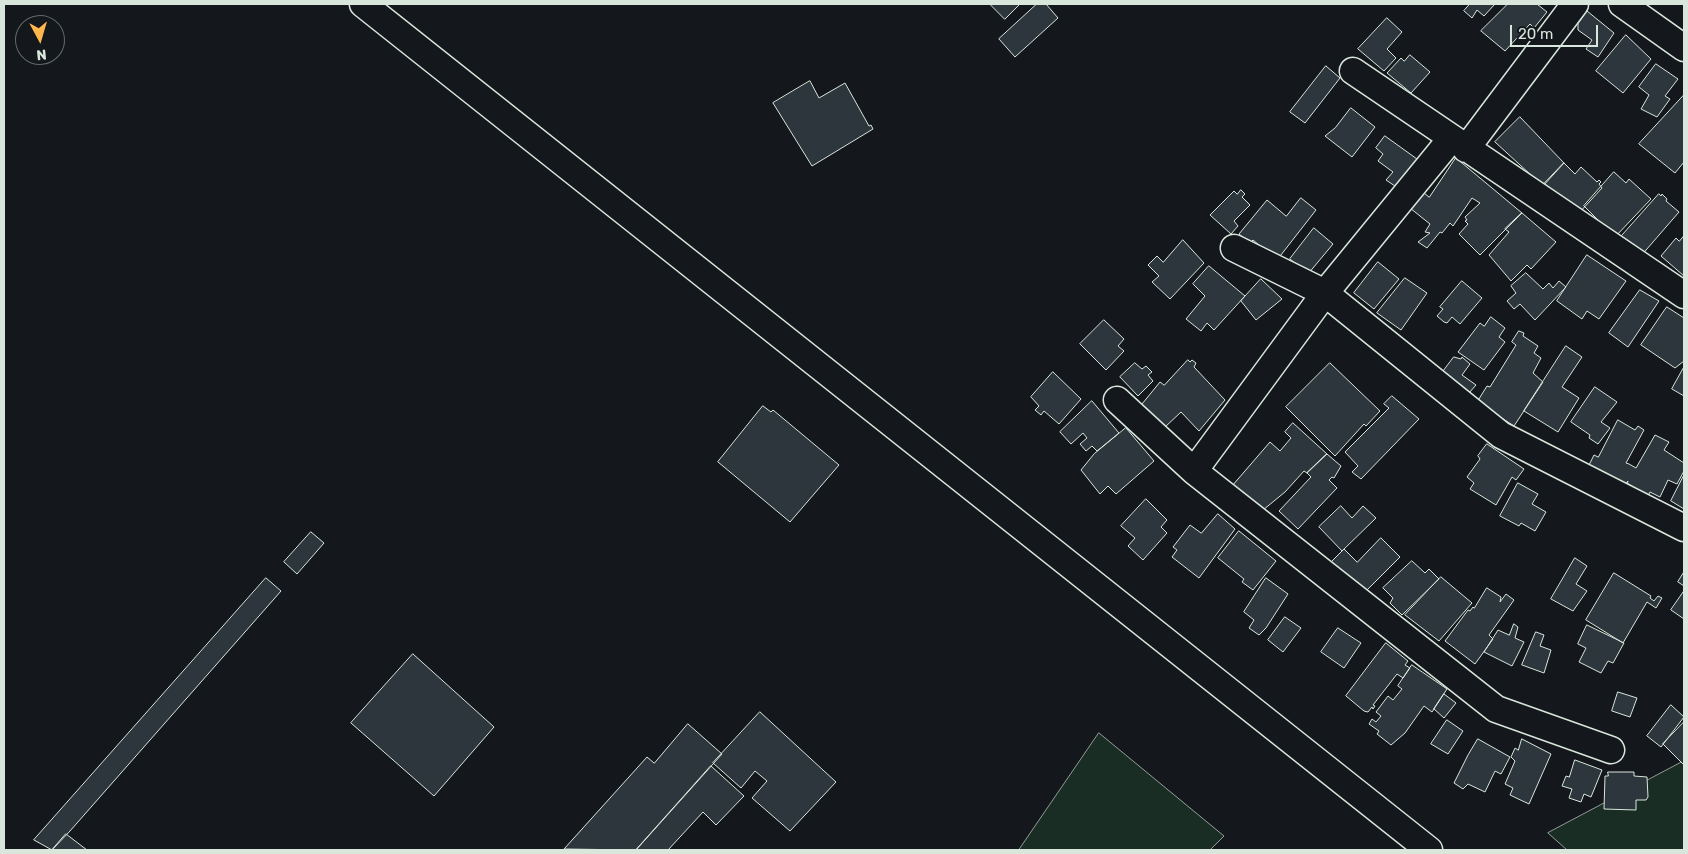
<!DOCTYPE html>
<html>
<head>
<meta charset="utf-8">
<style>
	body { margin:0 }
	#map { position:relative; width:1688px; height:854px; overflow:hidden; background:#14181c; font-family:Rubik,sans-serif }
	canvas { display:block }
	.frame { position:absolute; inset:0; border:5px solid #d8e6dc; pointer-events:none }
	.north { position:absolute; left:15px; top:15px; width:50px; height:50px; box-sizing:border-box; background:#14181c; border:1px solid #626a69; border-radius:50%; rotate:174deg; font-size:14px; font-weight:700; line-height:20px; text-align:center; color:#d8e6dc }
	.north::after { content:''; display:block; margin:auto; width:18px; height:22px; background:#ffb74d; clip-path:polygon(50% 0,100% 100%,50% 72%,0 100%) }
	.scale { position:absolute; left:1510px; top:25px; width:88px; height:22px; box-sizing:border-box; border:2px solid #d8e6dc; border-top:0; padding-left:6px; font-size:15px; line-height:18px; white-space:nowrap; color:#d8e6dc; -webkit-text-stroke:4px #14181c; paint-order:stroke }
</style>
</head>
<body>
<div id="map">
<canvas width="1688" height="854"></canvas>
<div class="frame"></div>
<div class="north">N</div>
<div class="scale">20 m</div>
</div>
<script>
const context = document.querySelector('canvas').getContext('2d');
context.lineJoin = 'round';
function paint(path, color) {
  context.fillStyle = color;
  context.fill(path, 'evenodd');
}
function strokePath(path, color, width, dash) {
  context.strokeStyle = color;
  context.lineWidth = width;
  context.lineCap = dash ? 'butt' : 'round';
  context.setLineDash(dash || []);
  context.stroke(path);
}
const green = new Path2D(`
	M 1099,733 L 1224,836 L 1210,850 L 1019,850 Z
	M 1684,761 L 1684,850 L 1567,850 L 1548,833 Z`);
const building = new Path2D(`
	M 990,4 L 1018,4 L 1019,5 L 1005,19 Z
	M 1037,4 L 1046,4 L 1058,18 L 1015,57 L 999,39 Z
	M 1470,4 L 1495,4 L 1484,16 L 1477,10 L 1472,18 L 1464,11 Z
	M 1508,4 L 1537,4 L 1547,12 L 1534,28 L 1530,24 L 1505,51 L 1481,31 Z
	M 1587,11 L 1614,33 L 1598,57 L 1586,49 L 1592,40 L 1578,30 L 1578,24 Z
	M 1387,18 L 1402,32 L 1387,49 L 1396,58 L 1384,71 L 1358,49 Z
	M 1626,35 L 1651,59 L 1623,93 L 1596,71 Z
	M 1410,55 L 1430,72 L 1411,93 L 1387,73 L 1401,58 L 1404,61 Z
	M 1656,64 L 1678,79 L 1665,96 L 1670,99 L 1657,117 L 1641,109 L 1649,95 L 1639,87 Z
	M 1326,66 L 1340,78 L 1305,123 L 1290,112 Z
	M 810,81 L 819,98 L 845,83 L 869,126 L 871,125 L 873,129 L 812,166 L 773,103 Z
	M 1684,95 L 1684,162 L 1675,173 L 1639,144 Z
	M 1351,108 L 1375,127 L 1352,157 L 1325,136 L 1335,128 Z
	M 1520,117 L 1564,163 L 1543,186 L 1495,142 Z
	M 1385,136 L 1417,159 L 1395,186 L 1386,180 L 1393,172 L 1378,161 L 1383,154 L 1376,148 Z
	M 1456,158 L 1522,213 L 1480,255 L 1459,234 L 1468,224 L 1465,221 L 1467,220 L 1465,217 L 1480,203 L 1472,198 L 1453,226 L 1450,223 L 1442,233 L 1440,232 L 1427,248 L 1418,242 L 1430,233 L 1425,232 L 1430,224 L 1410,208 L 1424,193 L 1429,197 Z
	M 1564,163 L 1575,174 L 1581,167 L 1597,182 L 1599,180 L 1601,182 L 1599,184 L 1602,188 L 1579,213 L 1544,184 Z
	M 1614,172 L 1626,183 L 1629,179 L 1651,199 L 1615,237 L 1584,206 Z
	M 1241,190 L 1245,194 L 1242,197 L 1250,205 L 1234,221 L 1238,226 L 1231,234 L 1210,215 L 1234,191 L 1237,194 Z
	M 1659,194 L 1661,196 L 1662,194 L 1667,199 L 1666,201 L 1679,212 L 1640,257 L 1619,239 Z
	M 1301,198 L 1316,210 L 1277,260 L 1253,240 L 1250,243 L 1239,234 L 1267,200 L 1286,216 Z
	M 1522,213 L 1556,242 L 1531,269 L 1527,265 L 1511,281 L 1489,255 L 1509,232 L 1505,229 Z
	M 1314,228 L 1333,244 L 1308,274 L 1290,259 Z
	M 1684,236 L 1684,276 L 1661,256 L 1676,238 L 1679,241 Z
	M 1183,240 L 1204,263 L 1170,299 L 1152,282 L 1159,276 L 1148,265 L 1157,256 L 1163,262 Z
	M 1587,255 L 1626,281 L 1599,319 L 1587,311 L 1582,319 L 1557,301 Z
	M 1378,262 L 1399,279 L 1374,309 L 1354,293 Z
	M 1209,266 L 1245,296 L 1214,330 L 1207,323 L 1201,331 L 1186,319 L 1205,296 L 1193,284 Z
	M 1526,273 L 1543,289 L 1549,283 L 1553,288 L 1559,281 L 1566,287 L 1535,320 L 1520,304 L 1514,309 L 1507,301 L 1516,293 L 1511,286 Z
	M 1405,278 L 1427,293 L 1401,330 L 1377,313 Z
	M 1261,279 L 1282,299 L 1256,320 L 1241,301 Z
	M 1462,281 L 1482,298 L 1460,324 L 1452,317 L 1447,323 L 1444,322 L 1437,316 L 1443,309 L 1440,307 Z
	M 1640,290 L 1659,301 L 1628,347 L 1609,333 Z
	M 1667,307 L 1684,318 L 1684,361 L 1675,368 L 1641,345 Z
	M 1491,317 L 1505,328 L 1499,337 L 1505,342 L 1484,370 L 1458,352 L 1480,323 L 1484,326 Z
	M 1104,320 L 1124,339 L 1118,346 L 1124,351 L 1106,370 L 1080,344 Z
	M 1519,331 L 1524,333 L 1523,336 L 1538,346 L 1534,353 L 1541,358 L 1533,373 L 1543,382 L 1514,426 L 1477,402 L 1487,386 L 1490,387 L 1516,345 L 1512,342 Z
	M 1566,346 L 1582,357 L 1562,387 L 1579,398 L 1558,432 L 1524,411 Z
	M 1454,357 L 1461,359 L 1462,357 L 1470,364 L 1462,375 L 1476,385 L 1469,393 L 1442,373 Z
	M 1188,360 L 1190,362 L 1192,360 L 1196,363 L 1194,367 L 1225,400 L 1199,431 L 1181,412 L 1164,428 L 1142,404 L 1160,382 L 1164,385 Z
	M 1135,363 L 1142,369 L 1146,366 L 1152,372 L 1148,375 L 1153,381 L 1138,396 L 1120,377 Z
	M 1330,363 L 1380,411 L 1366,426 L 1364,424 L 1335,456 L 1286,407 Z
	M 1684,367 L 1684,396 L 1672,389 Z
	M 1053,372 L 1081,399 L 1059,424 L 1044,411 L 1041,415 L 1035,410 L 1039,406 L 1031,397 Z
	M 1595,387 L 1617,402 L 1601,422 L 1610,428 L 1598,444 L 1589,438 L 1590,435 L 1571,422 Z
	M 1392,396 L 1419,419 L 1361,479 L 1352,472 L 1358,466 L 1345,452 L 1389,408 L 1384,404 Z
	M 1092,401 L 1119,433 L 1097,451 L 1092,446 L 1086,451 L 1080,444 L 1087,438 L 1083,433 L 1071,444 L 1060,432 Z
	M 763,406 L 771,412 L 773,410 L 839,465 L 790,522 L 718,462 Z
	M 1618,420 L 1635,430 L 1638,426 L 1644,430 L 1626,463 L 1629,464 L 1636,468 L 1655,435 L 1669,442 L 1664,450 L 1684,463 L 1684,471 L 1677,484 L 1668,480 L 1660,497 L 1650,492 L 1648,496 L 1627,483 L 1628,481 L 1626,484 L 1589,465 L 1594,455 L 1598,457 Z
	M 1293,423 L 1327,454 L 1307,473 L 1304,471 L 1285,492 L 1263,510 L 1232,486 L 1270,442 L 1280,451 L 1291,438 L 1285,432 Z
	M 1126,428 L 1154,461 L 1116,494 L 1108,486 L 1100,494 L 1081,470 L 1094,454 Z
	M 1487,444 L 1524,469 L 1516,480 L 1512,477 L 1496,505 L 1470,489 L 1474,483 L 1467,477 L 1480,459 L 1478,456 Z
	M 1327,454 L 1341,466 L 1334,478 L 1332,477 L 1329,480 L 1337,488 L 1298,529 L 1279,511 L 1311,477 L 1307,473 Z
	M 1684,475 L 1684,509 L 1671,501 Z
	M 1518,483 L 1538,494 L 1532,504 L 1546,512 L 1535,531 L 1521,523 L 1519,526 L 1500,516 Z
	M 1146,499 L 1167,520 L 1161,527 L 1167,533 L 1143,560 L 1128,546 L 1135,538 L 1121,526 Z
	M 1341,506 L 1352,518 L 1363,506 L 1376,518 L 1342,551 L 1319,527 Z
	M 1218,514 L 1235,529 L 1199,578 L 1172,557 L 1177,550 L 1173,547 L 1190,525 L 1201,533 Z
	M 1239,531 L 1276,561 L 1253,590 L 1242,582 L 1244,579 L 1218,558 Z
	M 311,532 L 324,543 L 297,574 L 284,562 Z
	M 1381,538 L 1400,557 L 1363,594 L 1329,564 L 1344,549 L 1357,562 Z
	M 1575,558 L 1587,566 L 1576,584 L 1587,591 L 1573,611 L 1551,599 Z
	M 1412,561 L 1425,573 L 1429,569 L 1439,579 L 1402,615 L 1390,603 L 1393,598 L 1383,588 Z
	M 1684,572 L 1684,586 L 1678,582 Z
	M 1614,573 L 1651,596 L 1650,598 L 1654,601 L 1658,596 L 1662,598 L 1656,608 L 1647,602 L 1623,643 L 1586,620 Z
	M 1441,577 L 1472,603 L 1439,641 L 1405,615 Z
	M 266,578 L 281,591 L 70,831 L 52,850 L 34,840 Z
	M 1266,578 L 1288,594 L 1266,628 L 1259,635 L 1249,628 L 1254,620 L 1244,612 Z
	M 1487,588 L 1501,597 L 1500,602 L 1506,594 L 1514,600 L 1489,635 L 1493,639 L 1475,664 L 1445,641 L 1468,610 L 1470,611 L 1473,607 L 1474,608 Z
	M 1684,591 L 1684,619 L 1671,610 Z
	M 1285,617 L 1301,628 L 1283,652 L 1268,640 Z
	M 1514,624 L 1518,627 L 1515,638 L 1524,642 L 1512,666 L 1484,652 L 1498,630 L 1509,635 Z
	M 1587,625 L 1624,643 L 1613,663 L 1608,661 L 1601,673 L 1579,662 L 1586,648 L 1578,644 Z
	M 1338,628 L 1361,643 L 1344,668 L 1321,652 Z
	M 1536,632 L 1544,635 L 1540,646 L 1551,650 L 1544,673 L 1522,665 Z
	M 1386,643 L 1408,661 L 1405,665 L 1410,668 L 1403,678 L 1397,674 L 1373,705 L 1375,706 L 1373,709 L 1372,707 L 1368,712 L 1364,711 L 1346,696 Z
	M 413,654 L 494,727 L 434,796 L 351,723 Z
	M 1412,665 L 1447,689 L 1432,712 L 1424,706 L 1405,733 L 1391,745 L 1377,734 L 1379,731 L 1369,724 L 1372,719 L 1376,722 L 1381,716 L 1376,712 L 1388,696 L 1393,700 L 1402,689 L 1398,686 Z
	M 1618,692 L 1637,698 L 1630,717 L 1612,711 Z
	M 1444,694 L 1456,703 L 1444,718 L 1434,709 Z
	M 1671,705 L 1684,717 L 1661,747 L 1647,736 Z
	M 760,712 L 836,782 L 790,831 L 752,798 L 767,781 L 755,771 L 741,788 L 713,763 Z
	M 1447,720 L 1463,731 L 1448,754 L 1431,744 Z
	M 1684,722 L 1684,765 L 1663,744 Z
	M 688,724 L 722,754 L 636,850 L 564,849 L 647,757 L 654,763 Z
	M 1478,739 L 1510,757 L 1501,774 L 1495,771 L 1485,792 L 1468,784 L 1463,789 L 1454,783 L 1468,755 Z
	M 1522,739 L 1551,754 L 1529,804 L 1510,795 L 1513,788 L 1505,784 L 1515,761 L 1511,757 L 1515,748 L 1518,750 Z
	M 1575,760 L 1602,770 L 1591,797 L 1584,794 L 1581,802 L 1569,798 L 1572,789 L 1562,786 L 1566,776 L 1569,777 Z
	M 711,766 L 744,796 L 716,825 L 703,812 L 668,850 L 636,850 Z
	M 1608,772 L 1634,772 L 1634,776 L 1647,777 L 1648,797 L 1646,800 L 1636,800 L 1636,810 L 1604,809 L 1605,776 L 1608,776 Z
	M 66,834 L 87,850 L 52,850 Z`);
const minor = new Path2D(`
	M 363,4 L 1429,850
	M 1622,4 L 1684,48
	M 1353,71 L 1684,295
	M 1466,149 L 1575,4
	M 1234,248 L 1325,293 L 1501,435 L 1684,528
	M 1117,400 L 1194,471 L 1496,709 L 1611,750
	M 1194,471 L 1325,293 L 1451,139`);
paint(green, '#1a2d24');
strokePath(green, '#939e99', 1);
paint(building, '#2c363c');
strokePath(building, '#d8e6dc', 1);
strokePath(minor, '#d8e6dc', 29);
strokePath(minor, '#14181c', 26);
</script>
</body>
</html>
